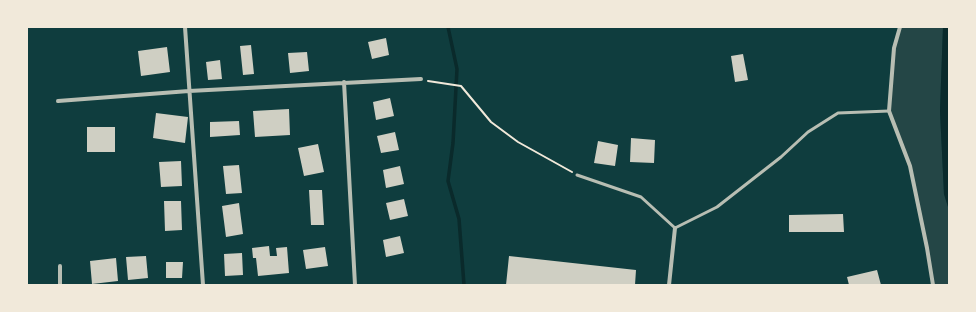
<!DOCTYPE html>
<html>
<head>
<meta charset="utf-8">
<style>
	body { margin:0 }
	#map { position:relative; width:976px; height:312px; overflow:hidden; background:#0f3d3e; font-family:"Open Sans",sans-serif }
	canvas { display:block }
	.frame { position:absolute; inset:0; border:28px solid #f1e9da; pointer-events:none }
</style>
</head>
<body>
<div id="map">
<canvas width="976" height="312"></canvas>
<div class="frame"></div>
</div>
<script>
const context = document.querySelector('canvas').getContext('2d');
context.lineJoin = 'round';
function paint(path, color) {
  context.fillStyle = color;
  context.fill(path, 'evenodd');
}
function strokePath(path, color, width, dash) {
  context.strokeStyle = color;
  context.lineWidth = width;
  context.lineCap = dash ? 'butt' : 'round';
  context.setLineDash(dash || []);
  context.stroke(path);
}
const green = new Path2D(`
	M 900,27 L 943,27 L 940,111 L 944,194 L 949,210 L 949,285 L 933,285 L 910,166 L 889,111 L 894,48 Z`);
const water = new Path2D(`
	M 943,27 L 949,27 L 949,210 L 944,194 L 940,111 Z`);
const stream = new Path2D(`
	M 448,27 L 457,69 L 453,143 L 448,181 L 459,219 L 464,285`);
const building = new Path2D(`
	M 386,38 L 389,55 L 372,59 L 368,42 Z
	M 251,45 L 254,74 L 243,75 L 240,46 Z
	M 167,47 L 170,72 L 141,76 L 138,51 Z
	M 307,52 L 309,71 L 290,73 L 288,53 Z
	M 743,54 L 748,80 L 735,82 L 731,56 Z
	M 220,60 L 222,79 L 208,80 L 206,62 Z
	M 390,98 L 394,116 L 376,120 L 373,102 Z
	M 289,109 L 290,135 L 255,137 L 253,111 Z
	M 156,113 L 188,117 L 185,143 L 153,138 Z
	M 239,121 L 240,135 L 210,137 L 210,122 Z
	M 87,127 L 115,127 L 115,152 L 87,152 Z
	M 395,132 L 399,150 L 381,153 L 377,136 Z
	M 631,138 L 655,140 L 654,163 L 630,162 Z
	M 598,141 L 618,145 L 615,166 L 594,163 Z
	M 318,144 L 324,172 L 304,176 L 298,148 Z
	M 181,161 L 182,186 L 161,187 L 159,162 Z
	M 239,165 L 242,193 L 226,194 L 223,166 Z
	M 400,166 L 404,184 L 386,188 L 383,170 Z
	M 309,190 L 322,190 L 324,225 L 311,225 Z
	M 404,199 L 408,216 L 390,220 L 386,203 Z
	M 164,201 L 181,201 L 182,230 L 165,231 Z
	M 239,203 L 243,234 L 226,237 L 222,206 Z
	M 843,214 L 844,232 L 789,232 L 789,215 Z
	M 400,236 L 404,253 L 386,257 L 383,240 Z
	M 269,246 L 270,256 L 277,256 L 276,248 L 287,247 L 289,273 L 258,276 L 256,258 L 253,258 L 252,248 Z
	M 325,247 L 328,266 L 306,269 L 303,250 Z
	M 242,253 L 243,275 L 225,276 L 224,254 Z
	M 146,256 L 148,278 L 128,280 L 126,257 Z
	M 509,256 L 636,270 L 635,285 L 506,285 Z
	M 116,258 L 118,281 L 92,284 L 90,261 Z
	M 166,262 L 183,262 L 182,278 L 166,278 Z
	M 877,270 L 881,285 L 849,285 L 847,277 Z`);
const path = new Path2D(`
	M 428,81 L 461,86 L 491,122 L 518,142 L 572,172`);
const service = new Path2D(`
	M 577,175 L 641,197 L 675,228 L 717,207 L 781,157 L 808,132 L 838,113 L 889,111`);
const minor = new Path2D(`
	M 185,27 L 203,285
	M 900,27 L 894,48 L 889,111 L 910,166 L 927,248 L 933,285
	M 344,82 L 355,285
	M 58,101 L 189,91 L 421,79
	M 60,266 L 60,285
	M 669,285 L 675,228`);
paint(green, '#244646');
paint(water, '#0a2a2b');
strokePath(stream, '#0a2a2b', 3.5);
paint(building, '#cfcfc3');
strokePath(path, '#f1e9da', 2);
strokePath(service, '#b8beb3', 3);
strokePath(minor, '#b8beb3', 4);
</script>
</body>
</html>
